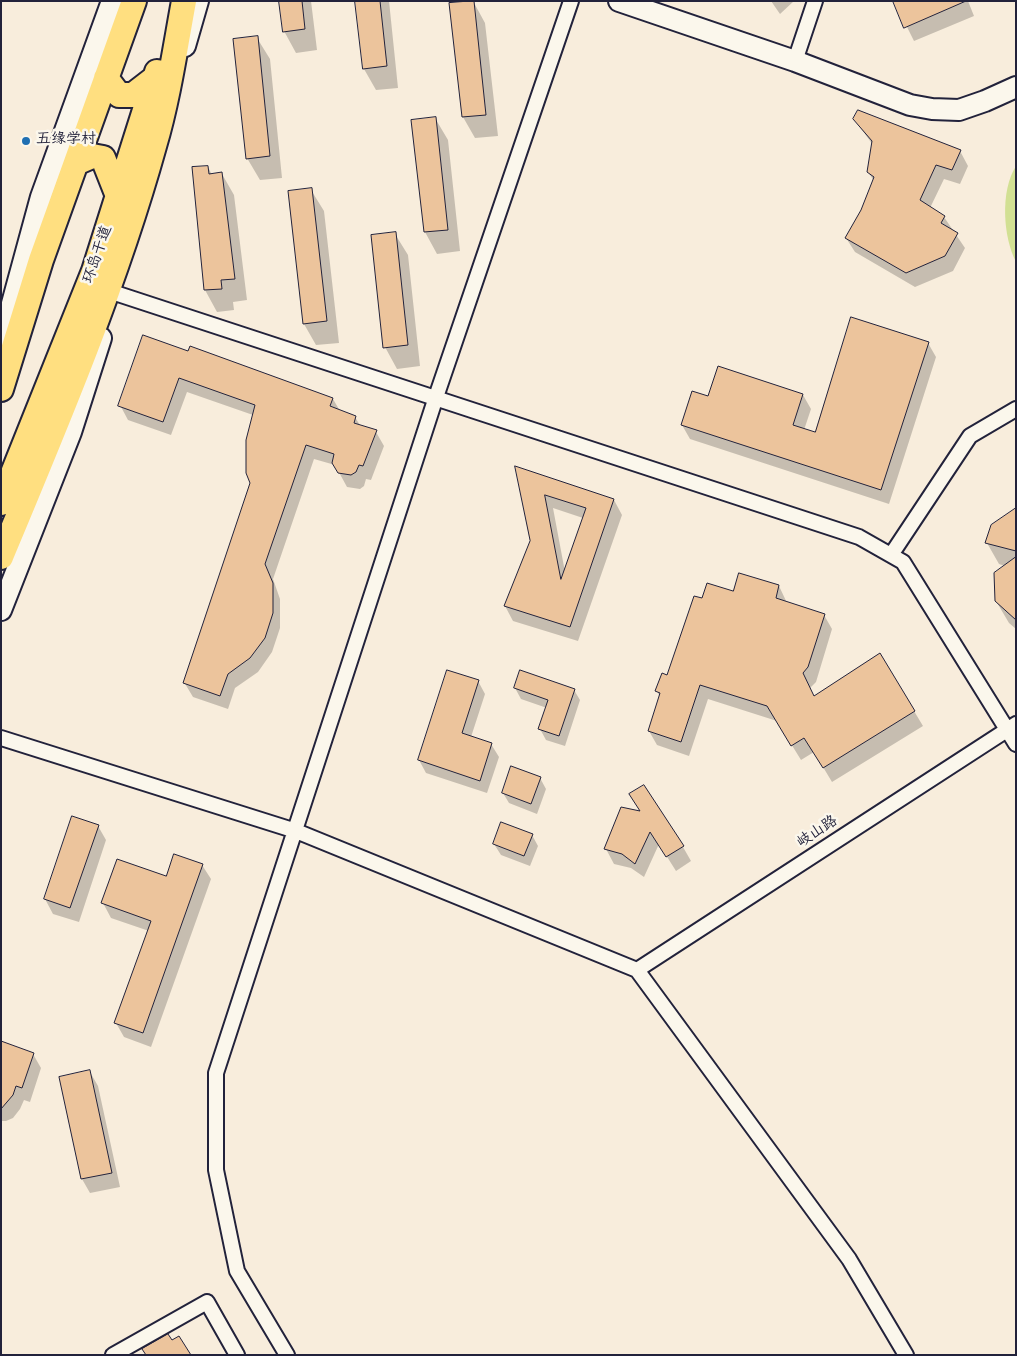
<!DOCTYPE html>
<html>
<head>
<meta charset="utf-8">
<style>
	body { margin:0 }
	#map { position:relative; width:1017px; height:1356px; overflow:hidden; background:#f8eddc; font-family:"Gochi Hand",sans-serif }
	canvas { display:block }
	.frame { position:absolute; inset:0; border:2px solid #22223b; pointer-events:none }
</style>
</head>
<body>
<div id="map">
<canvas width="1017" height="1356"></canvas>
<div class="frame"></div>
</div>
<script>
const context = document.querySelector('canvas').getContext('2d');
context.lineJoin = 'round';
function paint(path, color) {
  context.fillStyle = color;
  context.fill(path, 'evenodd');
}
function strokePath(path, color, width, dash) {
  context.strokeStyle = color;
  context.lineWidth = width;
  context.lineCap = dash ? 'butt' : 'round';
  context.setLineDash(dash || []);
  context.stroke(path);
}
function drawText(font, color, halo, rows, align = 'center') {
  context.font = font + ' "Gochi Hand","LXGW WenKai TC",sans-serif';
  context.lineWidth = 5;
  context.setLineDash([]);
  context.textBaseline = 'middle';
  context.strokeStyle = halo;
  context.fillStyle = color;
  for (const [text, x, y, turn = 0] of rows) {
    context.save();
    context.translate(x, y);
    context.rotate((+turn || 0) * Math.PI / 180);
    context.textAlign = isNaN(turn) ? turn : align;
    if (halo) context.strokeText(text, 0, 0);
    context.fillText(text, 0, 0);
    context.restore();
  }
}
const green = new Path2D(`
	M 1016,166 L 1016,262 C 1003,237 1000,191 1016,166 Z`);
const shadow = new Path2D(`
	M 280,1 L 311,1 L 317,50 L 296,53 L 284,31 Z
	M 356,1 L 389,1 L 398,88 L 376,90 L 364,69 Z
	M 473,1 L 485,23 L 498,136 L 475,138 L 463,117 Z
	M 771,1 L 794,1 L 780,14 Z
	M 894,1 L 968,1 L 974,16 L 914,41 Z
	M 257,38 L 270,59 L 282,178 L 260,180 L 247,158 Z
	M 435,118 L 448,140 L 460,251 L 437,254 L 425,232 L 413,121 Z
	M 854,119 L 960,151 L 968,166 L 960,184 L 944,179 L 930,208 L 944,217 L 965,248 L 953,271 L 915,287 L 855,252 L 846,238 L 862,210 L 874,181 L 868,172 L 873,145 Z
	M 208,167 L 212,175 L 222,174 L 234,195 L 247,300 L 233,302 L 234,310 L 217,312 L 205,290 L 193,169 Z
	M 311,190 L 324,211 L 339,343 L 316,345 L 304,324 Z
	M 395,234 L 408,255 L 420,366 L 397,369 L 385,347 Z
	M 144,337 L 333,399 L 340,411 L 355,417 L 361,427 L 376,432 L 384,446 L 371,480 L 366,479 L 364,486 L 360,489 L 347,487 L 335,465 L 314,459 L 273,579 L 280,599 L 280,628 L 272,652 L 258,672 L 235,688 L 228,709 L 193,697 L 184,682 L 251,483 L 253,415 L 187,392 L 171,435 L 128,420 L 120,405 Z
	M 928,343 L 936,357 L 889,504 L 690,439 L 682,425 L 709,398 L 803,395 L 811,409 L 804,430 L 815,434 Z
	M 517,468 L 614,500 L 622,515 L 578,641 L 513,621 L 505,606 L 531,541 ZM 553,508 L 583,518 L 565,572 Z
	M 1016,510 L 1016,629 L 1009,623 L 996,601 L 1005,566 L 999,564 L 987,543 Z
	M 779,586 L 787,603 L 824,615 L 832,629 L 816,682 L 810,688 L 814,697 L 914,711 L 923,726 L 832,782 L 814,752 L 801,760 L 777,721 L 708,699 L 689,756 L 657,745 L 649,731 L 660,697 L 657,691 L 668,676 L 703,600 Z
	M 478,681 L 485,694 L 471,737 L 491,744 L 499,757 L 487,793 L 426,773 L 419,760 Z
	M 515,688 L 574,690 L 580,700 L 565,746 L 546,740 L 540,729 L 547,708 L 521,699 Z
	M 540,778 L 546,789 L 537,814 L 509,803 L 503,793 Z
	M 622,808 L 683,847 L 691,861 L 676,871 L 659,844 L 644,877 L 631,868 L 614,864 L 606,849 Z
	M 98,826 L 106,840 L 79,922 L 53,914 L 45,899 Z
	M 532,835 L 538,846 L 530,866 L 501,855 L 494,844 Z
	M 202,865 L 211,879 L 151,1047 L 124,1037 L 116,1023 L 149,931 L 111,918 L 103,903 Z
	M 1,1043 L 33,1054 L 41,1068 L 30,1102 L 24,1100 L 20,1109 L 13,1118 L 6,1121 L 1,1121 Z
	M 90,1072 L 98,1086 L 120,1187 L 90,1193 L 82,1179 L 60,1078 Z`);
const building = new Path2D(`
	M 279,1 L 302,1 L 305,29 L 283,32 Z
	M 355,1 L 380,1 L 387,66 L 363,69 Z
	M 474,1 L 486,115 L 462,117 L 449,3 Z
	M 893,1 L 966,1 L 904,28 Z
	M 258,36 L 270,156 L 246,159 L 233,39 Z
	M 858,110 L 961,150 L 952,170 L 936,165 L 920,200 L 945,216 L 941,223 L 958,233 L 945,256 L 906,273 L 845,238 L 861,210 L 874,177 L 867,172 L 872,141 L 853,119 Z
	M 436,117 L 448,230 L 424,232 L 411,120 Z
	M 208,166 L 209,174 L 222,172 L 235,279 L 221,280 L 222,289 L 204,290 L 192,167 Z
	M 312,188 L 327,321 L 303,324 L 288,191 Z
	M 396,232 L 408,345 L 383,348 L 371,235 Z
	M 851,317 L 929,342 L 881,490 L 681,425 L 692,391 L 708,396 L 718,366 L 803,394 L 793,425 L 815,432 Z
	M 143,335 L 188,351 L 190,346 L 333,398 L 330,406 L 356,416 L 354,423 L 377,430 L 363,466 L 359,465 L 356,472 L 351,475 L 338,473 L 332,463 L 334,454 L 306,445 L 265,564 L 273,583 L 273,613 L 265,638 L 250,658 L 228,674 L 220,696 L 183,683 L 250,483 L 246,473 L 246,440 L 255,405 L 179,378 L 163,422 L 118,406 Z
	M 515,466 L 614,499 L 570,627 L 504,606 L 530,541 ZM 545,495 L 586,508 L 561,579 Z
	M 1016,508 L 1016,551 L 985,543 L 991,525 Z
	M 1016,557 L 1016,620 L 995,601 L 994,573 Z
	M 739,573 L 779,585 L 776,598 L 825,614 L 808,667 L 803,673 L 814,696 L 880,653 L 915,711 L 823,768 L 804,738 L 791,746 L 767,706 L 700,685 L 681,742 L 648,731 L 660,693 L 655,691 L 662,673 L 667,675 L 694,596 L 702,598 L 707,583 L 733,591 Z
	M 447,670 L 479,680 L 462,733 L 492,743 L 480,781 L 418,760 Z
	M 520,670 L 575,689 L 559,736 L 538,729 L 548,700 L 514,688 Z
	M 511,766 L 541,777 L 531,804 L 502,793 Z
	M 644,785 L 684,846 L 666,857 L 650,832 L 635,864 L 622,854 L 604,849 L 621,807 L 640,811 L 629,794 Z
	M 72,816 L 99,825 L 70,908 L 44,899 Z
	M 501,822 L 533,834 L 524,856 L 493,844 Z
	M 174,854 L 203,864 L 143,1033 L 114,1023 L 151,921 L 101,903 L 117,859 L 166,876 Z
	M 1,1041 L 34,1053 L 22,1088 L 16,1086 L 13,1095 L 1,1109 Z
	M 90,1070 L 112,1173 L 81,1179 L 59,1077 Z
	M 168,1334 L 172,1340 L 179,1336 L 191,1355 L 146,1355 L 142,1349 Z`);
const minor = new Path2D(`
	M 795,61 L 815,1
	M 115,293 L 859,537 L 903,562 L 1016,744
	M 891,555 L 970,436 L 1016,409
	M 1,738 L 296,831 L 637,970 L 849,1259 L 906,1355
	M 637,970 L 1016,724
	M 113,1355 L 207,1302 L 237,1355
	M 287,1355 L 237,1271 L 216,1170 L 216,1073 L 436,397 L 571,1`);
const secondary = new Path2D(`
	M 619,1 L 795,61 L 910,105 L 932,109 L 959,110 L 985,101 L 1016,87
	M 185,46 L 198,1
	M 1,344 L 41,197 L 112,1
	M 1,610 L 71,432 L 101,338`);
const trunk = new Path2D(`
	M 106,78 L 119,95 L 133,95 L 155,78
	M 76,163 L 92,156 L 103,158 L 118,196
	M 1,389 L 41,260 L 134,1
	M 1,503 L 94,271 L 157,72
	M 1,557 C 57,423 115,286 154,146 C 168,99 175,50 184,1`);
const markers = [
	[26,141,5,"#1f6fb2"]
];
const poiNames = [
	["五缘学村",36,141]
];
const streetNames = [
	["环岛干道",99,255,-71],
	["岐山路",818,833,-33]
];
paint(green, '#d2e093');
paint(shadow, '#0003');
paint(building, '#ecc49c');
strokePath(building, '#22223b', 1);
strokePath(minor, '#22223b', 18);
strokePath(secondary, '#22223b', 24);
strokePath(trunk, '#22223b', 28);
strokePath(minor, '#fbf7ec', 14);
strokePath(secondary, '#fbf7ec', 20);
strokePath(trunk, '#ffdf80', 24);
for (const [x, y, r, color] of markers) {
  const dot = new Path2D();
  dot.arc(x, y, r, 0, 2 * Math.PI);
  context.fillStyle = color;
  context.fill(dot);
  strokePath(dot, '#fbf7ec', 2);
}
drawText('15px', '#22223b', '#fbf7ec', poiNames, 'left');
drawText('15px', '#22223b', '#fbf7ec', streetNames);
</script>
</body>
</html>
